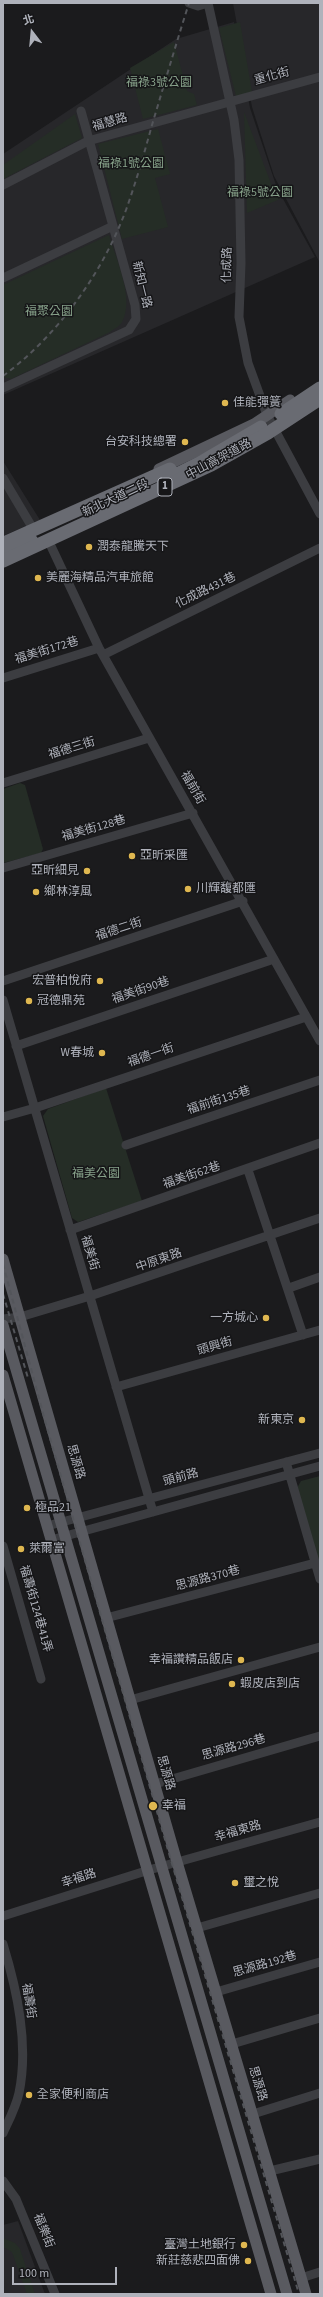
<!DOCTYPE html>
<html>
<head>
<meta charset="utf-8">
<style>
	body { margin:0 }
	#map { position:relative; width:323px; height:2297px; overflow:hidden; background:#1b1b1d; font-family:"Source Sans 3","Noto Sans TC",sans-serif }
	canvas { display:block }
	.frame { position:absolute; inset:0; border:4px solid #afb2bb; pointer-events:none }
	.north { position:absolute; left:12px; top:12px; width:40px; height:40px; -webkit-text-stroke:3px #161618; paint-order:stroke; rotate:344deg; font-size:11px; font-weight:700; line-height:16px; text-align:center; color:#afb2bb }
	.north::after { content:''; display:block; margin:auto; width:14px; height:18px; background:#afb2bb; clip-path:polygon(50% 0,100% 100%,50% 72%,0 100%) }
	.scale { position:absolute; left:12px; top:2267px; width:105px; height:18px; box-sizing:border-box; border:2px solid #afb2bb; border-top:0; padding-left:5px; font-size:12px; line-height:14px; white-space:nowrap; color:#afb2bb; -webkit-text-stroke:3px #161618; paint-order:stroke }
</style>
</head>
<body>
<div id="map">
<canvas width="323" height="2297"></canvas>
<div class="frame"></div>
<div class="north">北</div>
<div class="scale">100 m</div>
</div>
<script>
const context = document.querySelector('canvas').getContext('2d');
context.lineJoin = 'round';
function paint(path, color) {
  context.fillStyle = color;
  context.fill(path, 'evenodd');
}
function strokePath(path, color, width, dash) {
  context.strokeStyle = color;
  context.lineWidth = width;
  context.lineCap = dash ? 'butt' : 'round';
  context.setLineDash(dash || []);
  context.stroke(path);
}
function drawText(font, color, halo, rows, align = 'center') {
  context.font = font + ' "Source Sans 3","Noto Sans TC",sans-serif';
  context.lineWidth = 3;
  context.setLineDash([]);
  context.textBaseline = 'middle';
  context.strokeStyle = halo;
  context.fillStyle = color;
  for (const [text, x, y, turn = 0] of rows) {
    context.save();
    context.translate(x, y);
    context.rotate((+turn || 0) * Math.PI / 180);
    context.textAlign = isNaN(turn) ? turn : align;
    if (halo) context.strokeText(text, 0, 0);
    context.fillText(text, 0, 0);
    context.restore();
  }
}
const built = new Path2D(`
	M 233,3 L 320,3 L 320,263 L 274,176 L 252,107 Z
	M 234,22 L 250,108 L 277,188 L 315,257 L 3,395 L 3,154 L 176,39 Z
	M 3,461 L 40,520 L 3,536 Z
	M 18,2221 L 45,2294 L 3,2294 L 3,2225 Z`);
const green = new Path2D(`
	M 240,22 L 252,92 L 236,96 L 219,28 Z
	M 174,42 L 187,91 L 194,94 L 197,105 L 143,119 L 130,68 Z
	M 244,112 L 273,189 L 280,199 L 247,213 Z
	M 75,114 L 82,138 L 3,179 L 3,165 Z
	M 158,129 L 170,174 L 155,178 L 168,227 L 122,239 L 98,144 Z
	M 109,235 C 116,259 135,299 122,322 C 120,326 114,329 110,332 L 11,379 L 3,377 L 3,285 Z
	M 20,783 L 25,785 L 43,849 L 41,853 L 3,863 L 3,789 Z
	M 106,1088 L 142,1201 L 78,1222 L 72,1218 L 43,1116 L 48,1109 Z
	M 320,1476 L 320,1567 L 297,1488 L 301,1481 Z
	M 3,2238 L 15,2243 L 20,2249 L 35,2294 L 27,2294 L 12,2252 L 3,2247 Z`);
const minor = new Path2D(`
	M 189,3 L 198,6 L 208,3
	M 208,3 L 234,120 L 239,160 L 241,263 L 239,317 L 248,363 L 267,415 L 320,514
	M 3,185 L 88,141 L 320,77
	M 3,278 L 113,226
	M 3,388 L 129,330 L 136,319 L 135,305 L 81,111
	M 3,478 L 32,527
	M 50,544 L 99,648 L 320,1041
	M 103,655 L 320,548
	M 3,678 L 99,648
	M 3,783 L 149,738
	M 3,868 L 193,813
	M 3,981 L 243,901
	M 3,1000 L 153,1512
	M 16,1046 L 274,959
	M 3,1117 L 35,1108 L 306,1017
	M 126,1145 L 320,1080
	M 248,1170 L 303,1335
	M 70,1230 L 320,1143
	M 289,1288 L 320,1277
	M 3,1319 L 20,1317 L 90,1296 L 320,1218
	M 116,1387 L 320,1330
	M 286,1462 L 320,1579
	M 47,1526 L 320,1453
	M 51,1540 L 320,1466
	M 3,1546 L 41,1679
	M 106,1618 L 315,1563
	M 130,1700 L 320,1647
	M 155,1784 L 320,1736
	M 3,1916 L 149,1870 L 320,1822
	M 197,1928 L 320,1893
	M 3,1944 C 17,1990 29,2044 19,2093 C 16,2107 9,2120 3,2133
	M 216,1992 L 320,1962
	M 232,2044 L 320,2018
	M 253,2114 L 320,2093
	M 270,2171 L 320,2159
	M 3,2181 L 16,2199 L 55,2294
	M 301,2278 L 320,2272`);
const major = new Path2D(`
	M 159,469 L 254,424 L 290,400
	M 3,1259 L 177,1862 L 306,2294
	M 3,1325 L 287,2294
	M 3,1375 L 271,2294`);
const highway = new Path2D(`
	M 163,481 L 201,462 L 261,427
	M 4,543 L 170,469
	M 3,553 L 32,541`);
const rail = new Path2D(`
	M 3,376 C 58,335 102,274 126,210 C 136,182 144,154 152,125 C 164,85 176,44 189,3
	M 3,1264 L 44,1417 L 168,1850 L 299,2294
	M 3,1294 L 28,1378`);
const highwayBridge = new Path2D(`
	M 281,414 L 320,388
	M 3,561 L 211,465 L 268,433 L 320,399`);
const markers = [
	[225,403,4,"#dfb750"],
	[185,442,4,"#dfb750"],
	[89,547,4,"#dfb750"],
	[38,578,4,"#dfb750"],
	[132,856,4,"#dfb750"],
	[87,871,4,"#dfb750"],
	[188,889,4,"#dfb750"],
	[36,892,4,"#dfb750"],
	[100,981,4,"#dfb750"],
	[29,1001,4,"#dfb750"],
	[102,1053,4,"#dfb750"],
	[266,1318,4,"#dfb750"],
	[302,1420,4,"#dfb750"],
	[27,1508,4,"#dfb750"],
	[21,1549,4,"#dfb750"],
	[241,1660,4,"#dfb750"],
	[232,1684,4,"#dfb750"],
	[153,1806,5,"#dfb750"],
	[235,1883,4,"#dfb750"],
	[29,2095,4,"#dfb750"],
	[244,2245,4,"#dfb750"],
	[248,2261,4,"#dfb750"]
];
const shields = [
	[165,487,14]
];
const shieldNames = [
	["1",165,487]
];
const streetNames = [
	["重化街",272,77,-15],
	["福慧路",110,123,-16],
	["化成路",228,265,-89],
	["新知一路",141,285,76],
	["中山高架道路",219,460,-28],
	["新北大道二段",116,499,-25],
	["化成路431巷",206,591,-26],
	["福美街172巷",47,651,-17],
	["福德三街",72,749,-17],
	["福前街",192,788,60],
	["福美街128巷",94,829,-16],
	["福德二街",119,930,-18],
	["福美街90巷",141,991,-19],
	["福德一街",151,1056,-19],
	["福前街135巷",219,1101,-18],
	["福美街62巷",192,1176,-19],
	["福美街",89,1253,74],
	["中原東路",159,1261,-19],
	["頭興街",215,1347,-16],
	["思源路",75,1462,74],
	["頭前路",181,1478,-15],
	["思源路370巷",208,1579,-15],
	["福壽街124巷41弄",35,1609,74],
	["思源路296巷",234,1748,-16],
	["思源路",165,1773,74],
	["幸福東路",238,1832,-16],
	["幸福路",79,1879,-18],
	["思源路192巷",265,1965,-16],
	["福壽街",28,2001,81],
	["思源路",257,2084,73],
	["福樂街",43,2231,68]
];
const parkNames = [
	["福祿3號公園",159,83],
	["福祿1號公園",131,164],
	["福祿5號公園",260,193],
	["福聚公園",49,312],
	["福美公園",96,1174]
];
const poiNames = [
	["佳能彈簧",233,403],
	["台安科技總署",177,442,"right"],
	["潤泰龍騰天下",97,547],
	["美麗海精品汽車旅館",46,578],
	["亞昕采匯",140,856],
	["亞昕細見",79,871,"right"],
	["川輝馥都匯",196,889],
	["鄉林淳風",44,892],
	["宏普柏悅府",92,981,"right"],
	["冠德鼎苑",37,1001],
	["W春城",94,1053,"right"],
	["一方城心",258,1318,"right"],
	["新東京",294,1420,"right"],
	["極品21",35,1508],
	["萊爾富",29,1549],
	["幸福讚精品飯店",233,1660,"right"],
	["蝦皮店到店",240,1684],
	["幸福",162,1806],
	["璽之悅",243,1883],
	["全家便利商店",37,2095],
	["臺灣土地銀行",236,2245,"right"],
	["新莊慈悲四面佛",240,2261,"right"]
];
paint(built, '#27272a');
paint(green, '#252d26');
strokePath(minor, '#3c3d41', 9);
strokePath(major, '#595a60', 11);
strokePath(highway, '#696b72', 13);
strokePath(rail, '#53555a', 2, [5, 4]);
strokePath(highwayBridge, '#696b72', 13);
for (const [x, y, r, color] of markers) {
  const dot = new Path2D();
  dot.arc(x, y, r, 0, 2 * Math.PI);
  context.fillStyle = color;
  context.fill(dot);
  strokePath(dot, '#161618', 1.5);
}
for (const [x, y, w] of shields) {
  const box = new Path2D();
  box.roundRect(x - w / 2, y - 9, w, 18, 3);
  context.fillStyle = '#161618';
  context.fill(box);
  strokePath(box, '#afb2bb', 1);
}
drawText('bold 11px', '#afb2bb', null, shieldNames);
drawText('12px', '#afb2bb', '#161618', streetNames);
drawText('12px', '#88a38b', '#161618', parkNames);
drawText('12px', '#afb2bb', '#161618', poiNames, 'left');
</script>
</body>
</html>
